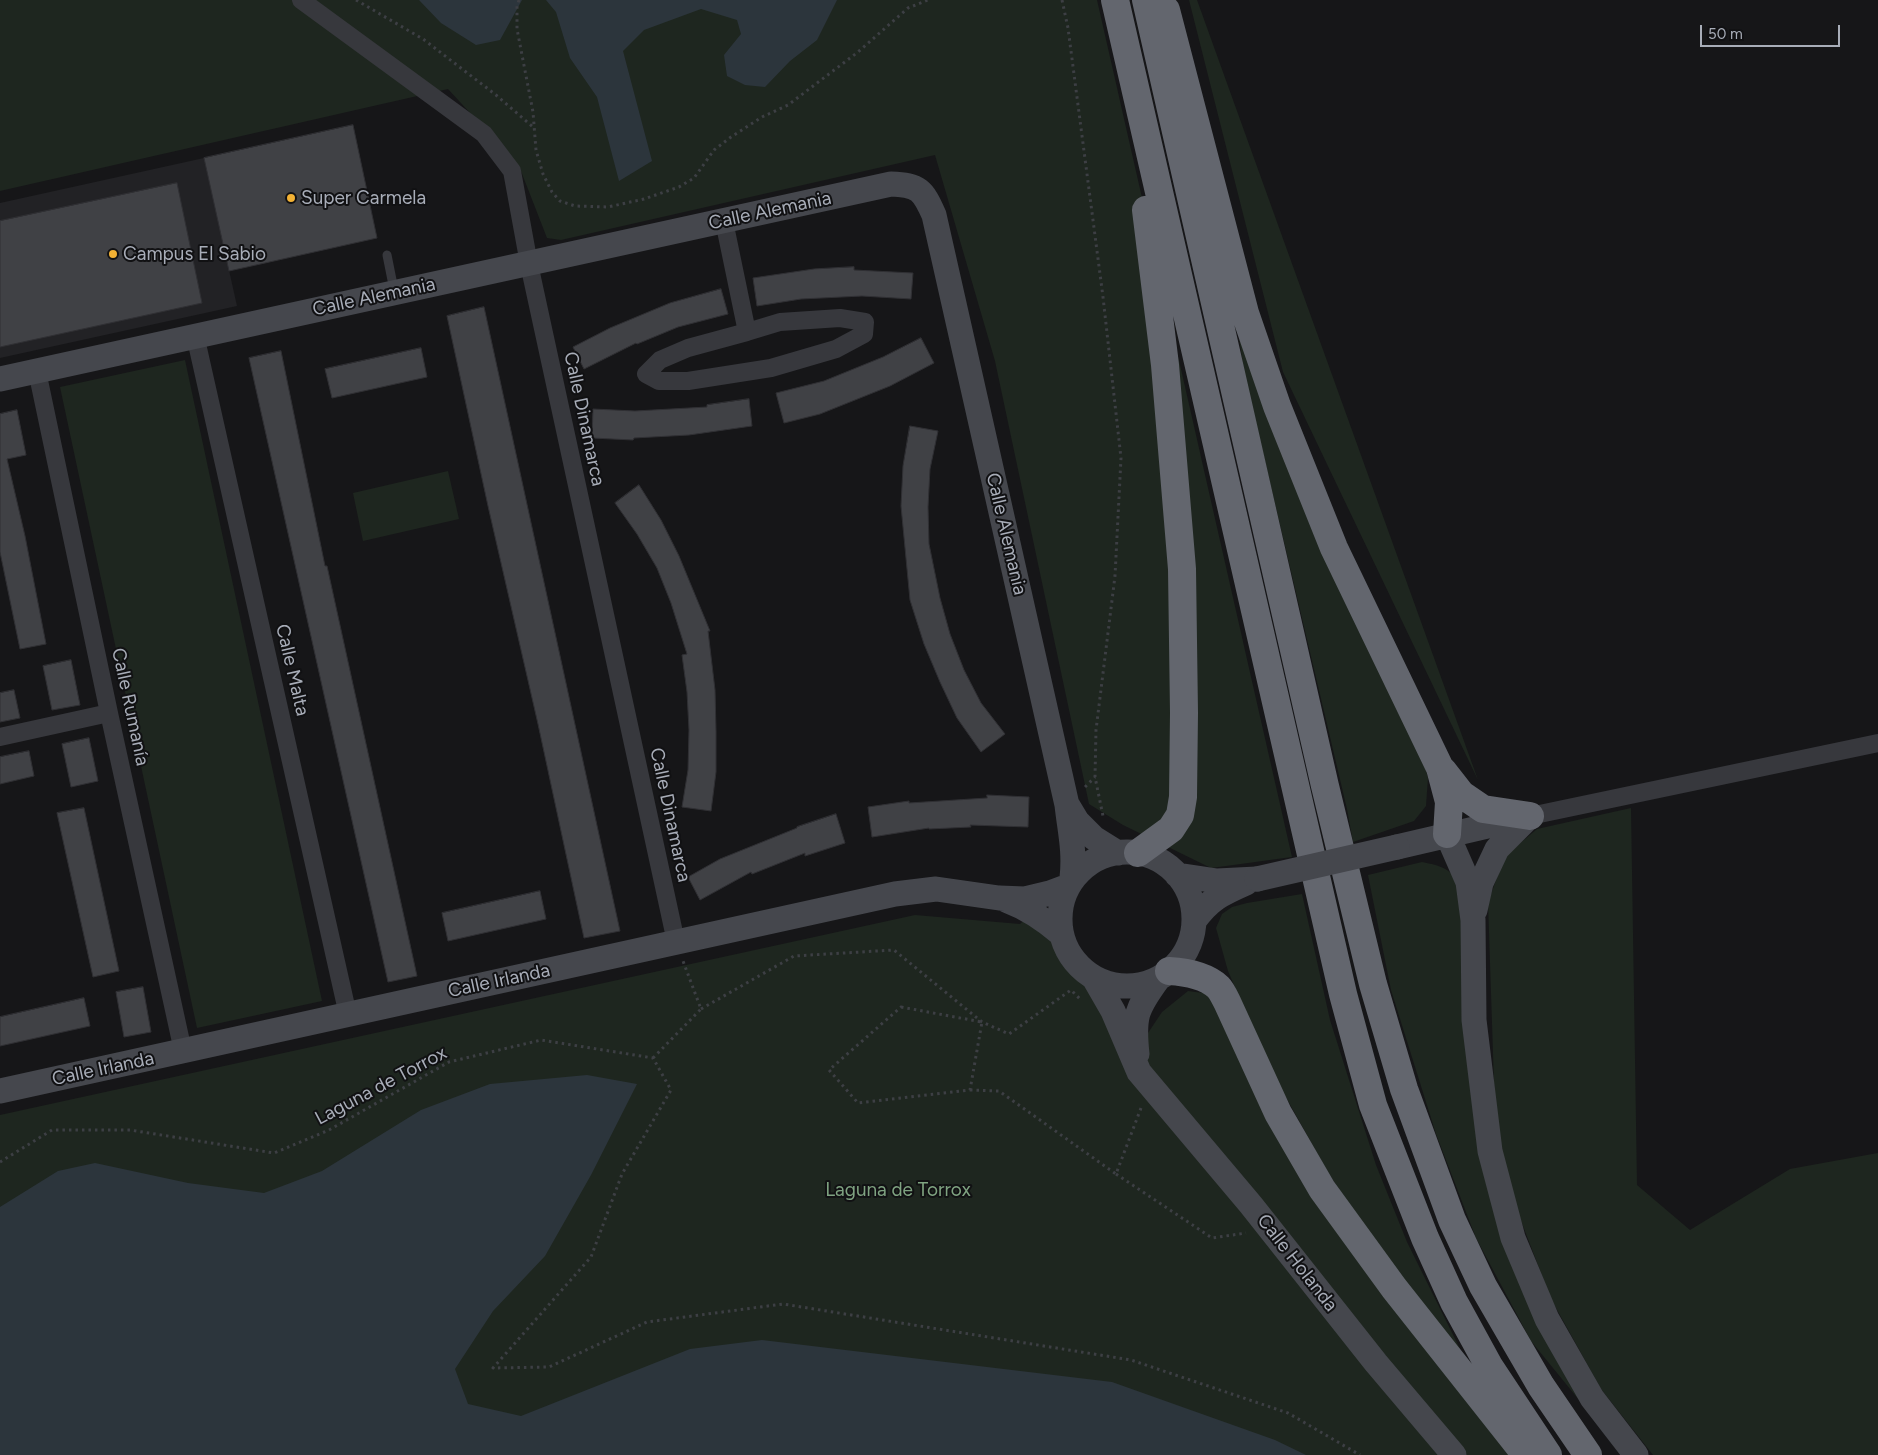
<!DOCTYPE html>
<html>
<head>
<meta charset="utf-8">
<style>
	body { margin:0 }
	#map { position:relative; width:1878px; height:1455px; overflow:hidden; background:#161618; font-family:Figtree,sans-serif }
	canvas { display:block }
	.scale { position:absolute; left:1700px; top:25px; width:140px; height:22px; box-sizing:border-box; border:2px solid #a8adb8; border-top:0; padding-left:6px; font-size:15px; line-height:18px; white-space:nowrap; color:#a8adb8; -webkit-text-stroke:4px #111113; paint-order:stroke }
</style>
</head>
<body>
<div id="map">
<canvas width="1878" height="1455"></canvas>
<div class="scale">50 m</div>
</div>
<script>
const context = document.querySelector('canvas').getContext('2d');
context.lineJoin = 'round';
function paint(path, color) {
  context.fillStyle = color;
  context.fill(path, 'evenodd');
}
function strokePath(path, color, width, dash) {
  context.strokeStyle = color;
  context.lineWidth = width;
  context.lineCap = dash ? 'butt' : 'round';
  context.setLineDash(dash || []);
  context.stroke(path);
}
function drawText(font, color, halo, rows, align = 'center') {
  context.font = font + ' Figtree,sans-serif';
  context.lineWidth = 4;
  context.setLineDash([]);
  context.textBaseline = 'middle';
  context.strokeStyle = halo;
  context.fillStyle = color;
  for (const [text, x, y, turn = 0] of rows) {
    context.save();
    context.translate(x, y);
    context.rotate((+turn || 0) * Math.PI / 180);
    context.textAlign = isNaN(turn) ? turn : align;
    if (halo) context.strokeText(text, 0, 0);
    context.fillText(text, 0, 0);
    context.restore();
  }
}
const built = new Path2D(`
	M 204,158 L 237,306 L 0,358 L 0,203 Z`);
const green = new Path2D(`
	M 0,0 L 1097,0 L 1292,857 L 1211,868 L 1123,825 L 1089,804 L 995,361 L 935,155 L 561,240 L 547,238 L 519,166 L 448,89 L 0,191 Z
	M 1189,0 L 1197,0 L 1478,780 L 1283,372 Z
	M 1237,324 L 1423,757 L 1428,778 L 1426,806 L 1414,821 L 1353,842 L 1347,809 L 1244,372 Z
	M 185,360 L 322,1001 L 197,1028 L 60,387 Z
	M 448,471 L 459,519 L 363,541 L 353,493 Z
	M 1631,808 L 1637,1185 L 1690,1230 L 1790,1169 L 1878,1153 L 1878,1455 L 1653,1455 L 1601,1389 L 1551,1299 L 1510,1192 L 1495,1114 L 1488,902 L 1505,856 L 1537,829 Z
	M 1422,862 C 1454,868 1456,875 1465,904 L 1474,1108 L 1579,1400 L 1531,1341 L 1476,1238 L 1436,1134 L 1391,990 L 1368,875 Z
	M 1302,894 L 1330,1020 L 1376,1165 L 1407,1242 L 1471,1371 L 1340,1194 L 1269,1067 L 1228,971 L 1216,928 L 1222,914 L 1232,907 L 1247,903 Z
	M 1034,911 L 1055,930 L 1078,960 L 1094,988 L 1146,1036 L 1162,1012 L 1188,991 L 1211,994 L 1513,1455 L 0,1455 L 0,1115 L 915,915 L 1020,924 Z`);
const water = new Path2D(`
	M 419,0 L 522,0 L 500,40 L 476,45 L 441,23 Z
	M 546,0 L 837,0 L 817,40 L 790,61 L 765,87 L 745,85 L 727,76 L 724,55 L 741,34 L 737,20 L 701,9 L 644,30 L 623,51 L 652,161 L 619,181 L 597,97 L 570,58 L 556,12 Z
	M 587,1075 L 637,1084 L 591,1175 L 545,1256 L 493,1311 L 455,1369 L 468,1404 L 521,1416 L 690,1349 L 762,1340 L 1112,1382 L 1275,1440 L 1306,1455 L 0,1455 L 0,1207 L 58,1171 L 95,1163 L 188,1183 L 264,1193 L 322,1171 L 421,1110 L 490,1084 Z`);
const building = new Path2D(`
	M 353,125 L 377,238 L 229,271 L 204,158 Z
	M 177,183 L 202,303 L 0,347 L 0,221 Z
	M 854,267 L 854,270 L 913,273 L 911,299 L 862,296 L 801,299 L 757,306 L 753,278 L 814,269 Z
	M 721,289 L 728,314 L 678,327 L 637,344 L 636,343 L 584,369 L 573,347 L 610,328 L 670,303 Z
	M 484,307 L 620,931 L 584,938 L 538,724 L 488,506 L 447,316 Z
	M 921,338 L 934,363 L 890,386 L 820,414 L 784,423 L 776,393 L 824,381 L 883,357 Z
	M 421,348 L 427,377 L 332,398 L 325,369 Z
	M 281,351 L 325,566 L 327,566 L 417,976 L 388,982 L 249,358 Z
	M 749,399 L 752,426 L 689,435 L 634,438 L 633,440 L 592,438 L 593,409 L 635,411 L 707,407 L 707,405 Z
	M 17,410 L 26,455 L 7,459 L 25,536 L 46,644 L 20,649 L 0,552 L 0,414 Z
	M 910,426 L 938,431 L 930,469 L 928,507 L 929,544 L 940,598 L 950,634 L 964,670 L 981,703 L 1005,734 L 981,752 L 957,718 L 940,682 L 924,644 L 910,600 L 901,506 L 903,466 Z
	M 639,485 L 661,520 L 679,556 L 710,631 L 708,631 L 715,690 L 716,731 L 716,772 L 711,811 L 682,807 L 688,770 L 689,730 L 687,692 L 682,655 L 687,654 L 671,603 L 657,568 L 637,534 L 615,503 Z
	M 71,660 L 80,705 L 52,710 L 43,666 Z
	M 14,690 L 20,718 L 0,722 L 0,693 Z
	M 89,738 L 98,781 L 71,787 L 62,744 Z
	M 29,751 L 34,776 L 0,784 L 0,757 Z
	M 987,795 L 1029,797 L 1028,827 L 970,825 L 971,827 L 929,829 L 929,828 L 872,837 L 868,807 L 909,801 L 909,803 L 987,798 Z
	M 84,808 L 119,971 L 93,977 L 57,813 Z
	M 836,814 L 845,843 L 805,856 L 805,853 L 752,874 L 751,872 L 700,900 L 688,877 L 720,859 L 797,828 L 797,827 Z
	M 540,891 L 546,919 L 448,941 L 442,913 Z
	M 143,987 L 151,1032 L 124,1037 L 116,992 Z
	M 84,998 L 90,1026 L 0,1046 L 0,1017 Z`);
const path = new Path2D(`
	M 356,0 L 423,39 L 496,95 L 533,127
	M 519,0 L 517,6 L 517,29 L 533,112 L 536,150 L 543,174 L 552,192 L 560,201 L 575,206 L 608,207 L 644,199 L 679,187 L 694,178 L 714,150 L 731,137 L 762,117 L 788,105 L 858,52 L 908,8 L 928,0
	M 1062,0 L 1068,28 L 1103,297 L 1121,458 L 1115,576 L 1096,730 L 1095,777 L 1103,816
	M 1085,787 L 1095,777
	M 901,1007 L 982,1022 L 970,1090 L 858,1103 L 829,1070 Z
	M 701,1009 L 794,956 L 894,950 L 982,1022 L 1009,1034 L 1071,990 L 1080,999
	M 653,1058 L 701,1009 L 683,961
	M 970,1090 L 999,1091 L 1116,1174 L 1141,1108
	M 0,1162 L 52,1130 L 130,1130 L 274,1153 L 329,1130 L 449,1062 L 541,1040 L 653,1058 L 671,1090 L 622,1174 L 591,1257 L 493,1368 L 549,1367 L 647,1322 L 783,1304 L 1131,1360 L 1288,1413 L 1360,1455
	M 1116,1174 L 1212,1238 L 1246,1233`);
const lane = new Path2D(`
	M 387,255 L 394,290`);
const street = new Path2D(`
	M 301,0 L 484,134 L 512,171 L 529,264 L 676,942
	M 724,221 L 747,332 L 780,322 L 840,318 L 865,322 L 864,334 L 836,349 L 771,368 L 688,381 L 659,381 L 646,374 L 660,360 L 688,348 L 747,332
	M 195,335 L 348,1015
	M 37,371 L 109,713 L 183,1051
	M 0,737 L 109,713
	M 1530,816 L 1878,743`);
const secondary = new Path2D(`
	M 0,379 L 891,184 C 919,185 923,190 934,215 L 1067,805 C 1070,832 1075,851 1072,878
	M 1068,806 L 1077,821 L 1094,838 L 1118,853
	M 1447,834 L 1468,882 L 1473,920 L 1474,1020 L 1490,1151 L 1513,1238 L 1547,1319 L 1592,1398 L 1636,1455
	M 1397,847 L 1526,817
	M1060 919a67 67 0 1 1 134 0a67 67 0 1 1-134 0Z
	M 1177,875 L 1217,881 L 1257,879
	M 1006,900 C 1027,908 1044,919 1061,934
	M 1475,910 L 1481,883 L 1497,849 L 1530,816
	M 1194,921 C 1210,899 1221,894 1246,883
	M 1094,978 L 1113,1011 L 1139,1072 L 1251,1205 L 1376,1363 L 1454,1455
	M 1137,1054 C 1133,1017 1136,1009 1158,979
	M 0,1091 L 895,894 L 936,889 L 999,898 L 1025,899 L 1050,893 L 1066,887`);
const highway = new Path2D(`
	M 1115,0 L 1343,994 L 1373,1105 L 1425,1238 L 1454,1302 L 1489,1366 L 1548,1455
	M 1146,0 L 1325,786 L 1373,984 L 1404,1089 L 1452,1220 L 1483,1286 L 1541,1386 L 1588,1455
	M 1166,10 L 1245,313 L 1277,406 L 1334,548 L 1440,768 L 1449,802 L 1447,834
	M 1443,771 L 1461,794 L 1483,809 L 1530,816
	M 1138,853 L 1171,829 L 1180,815 L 1183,797 L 1184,713 L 1182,569 L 1165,365 L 1146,210
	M 1169,971 C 1186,972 1205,975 1218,987 C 1222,991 1225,998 1228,1004 L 1278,1113 L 1322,1189 L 1394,1288 L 1526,1455`);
const secondaryBridge = new Path2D(`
	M 1257,879 L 1397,847`);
const markers = [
	[291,198,5,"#f2b134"],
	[113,254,5,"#f2b134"]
];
const poiNames = [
	["Super Carmela",301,198],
	["Campus El Sabio",123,254]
];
const streetNames = [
	["Calle Alemania",770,211,-12],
	["Calle Alemania",374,297,-12],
	["Calle Dinamarca",584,419,78],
	["Calle Alemania",1006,534,77],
	["Calle Malta",292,670,77],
	["Calle Rumanía",130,707,78],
	["Calle Dinamarca",670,815,78],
	["Calle Irlanda",499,981,-12],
	["Calle Irlanda",103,1069,-12],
	["Laguna de Torrox",381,1086,-28],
	["Calle Holanda",1297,1263,52]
];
const parkNames = [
	["Laguna de Torrox",898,1190]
];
paint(built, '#222225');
paint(green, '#1e261f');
paint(water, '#2c353c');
paint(building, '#404145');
strokePath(building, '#303034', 1);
strokePath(path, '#3d3f44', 3, [2.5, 4]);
strokePath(lane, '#37383d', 9);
strokePath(street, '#37383d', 18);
strokePath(secondary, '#45474d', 25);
strokePath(highway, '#63666e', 28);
strokePath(secondaryBridge, '#45474d', 25);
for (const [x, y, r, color] of markers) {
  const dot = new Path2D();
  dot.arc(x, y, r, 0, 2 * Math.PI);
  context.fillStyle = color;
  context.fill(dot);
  strokePath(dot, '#111113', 2);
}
drawText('19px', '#a8adb8', '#111113', poiNames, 'left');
drawText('19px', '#a8adb8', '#111113', streetNames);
drawText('19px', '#7fa381', '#111113', parkNames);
</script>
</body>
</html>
